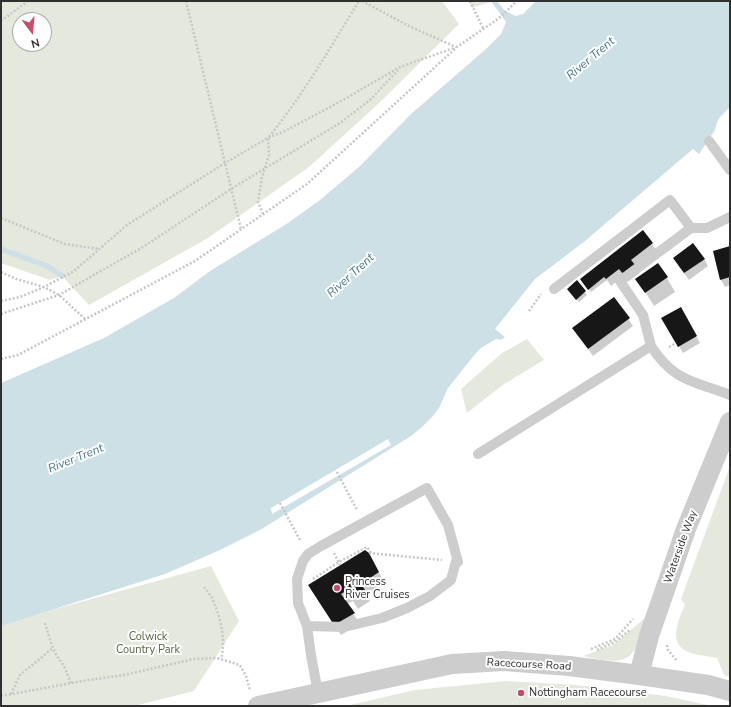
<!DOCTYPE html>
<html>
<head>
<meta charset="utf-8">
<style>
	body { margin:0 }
	#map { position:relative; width:731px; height:707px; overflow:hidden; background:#fff; font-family:"Nunito Sans",sans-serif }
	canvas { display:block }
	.frame { position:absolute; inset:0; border:2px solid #303030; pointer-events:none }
	.north { position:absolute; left:12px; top:12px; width:40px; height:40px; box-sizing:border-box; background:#fff; border:1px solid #acacac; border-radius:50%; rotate:164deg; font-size:11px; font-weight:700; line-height:16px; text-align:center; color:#303030 }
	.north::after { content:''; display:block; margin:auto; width:14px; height:18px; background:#cf4969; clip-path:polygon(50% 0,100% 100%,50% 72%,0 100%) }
</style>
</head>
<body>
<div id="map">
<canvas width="731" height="707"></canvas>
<div class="frame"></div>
<div class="north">N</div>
</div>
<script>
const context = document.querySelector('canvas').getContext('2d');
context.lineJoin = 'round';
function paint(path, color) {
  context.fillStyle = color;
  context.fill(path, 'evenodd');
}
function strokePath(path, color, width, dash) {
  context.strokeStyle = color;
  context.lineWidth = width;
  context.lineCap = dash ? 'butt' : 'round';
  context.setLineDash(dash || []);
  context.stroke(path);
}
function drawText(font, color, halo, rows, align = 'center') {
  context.font = font + ' "Nunito Sans",sans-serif';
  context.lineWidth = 4;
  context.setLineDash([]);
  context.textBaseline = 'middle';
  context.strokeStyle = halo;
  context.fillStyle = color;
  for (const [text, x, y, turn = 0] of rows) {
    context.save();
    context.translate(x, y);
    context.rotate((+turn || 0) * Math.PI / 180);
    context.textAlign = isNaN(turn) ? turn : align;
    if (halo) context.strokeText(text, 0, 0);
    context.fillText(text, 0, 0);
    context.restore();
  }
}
const green = new Path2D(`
	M 1,1 L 442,1 L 459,24 L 376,106 L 309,167 L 208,238 L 89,305 L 62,276 L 50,280 L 1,263 ZM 20,20 L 44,20 L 44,44 L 20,44 Z
	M 468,1 L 494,1 L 472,8 Z
	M 527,339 L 544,360 L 504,384 L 467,413 L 461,389 L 502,353 Z
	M 730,466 L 730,677 L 724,675 L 717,658 C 709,656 693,655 686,651 C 668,642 679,618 685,605 L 681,599 Z
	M 211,566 L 239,621 L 194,691 L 134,706 L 1,706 L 1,624 Z
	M 645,618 L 646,623 C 643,631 640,641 635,649 C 625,668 599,659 583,656 L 613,645 Z
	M 505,681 L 576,685 L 666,696 L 712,706 L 346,706 L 415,690 Z`);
const water = new Path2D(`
	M 491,1 L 497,1 L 505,11 L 516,16 L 523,14 L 536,1 L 730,1 L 730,107 L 720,117 L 717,122 L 715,130 L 699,154 L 693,149 L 585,241 L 535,279 L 495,329 L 505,337 L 501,340 L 496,339 L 481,348 L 476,353 L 448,388 L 439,408 L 433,416 L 421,428 L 411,436 L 260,530 L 220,550 L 165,574 L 1,626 L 1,383 L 104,338 L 174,298 L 210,271 L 288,223 L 320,200 L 359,167 L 411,114 L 486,49 L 501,34 L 506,22 Z`);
const pier = new Path2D(`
	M 388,439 L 391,445 L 272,514 L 271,508 Z`);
const shadow = new Path2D(`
	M 643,231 L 656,250 L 636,267 L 639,273 L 629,281 L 624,275 L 611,286 L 607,280 L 591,292 L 583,283 Z
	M 730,247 L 730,285 L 725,287 L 721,280 L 714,252 Z
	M 704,259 L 708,266 L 689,280 L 678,265 Z
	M 667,278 L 675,292 L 654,306 L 637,279 Z
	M 577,282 L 587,295 L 579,302 L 570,292 Z
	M 614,298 L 633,326 L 593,356 L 574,328 Z
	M 680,308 L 700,343 L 683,353 L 663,318 Z
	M 368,554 L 385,583 L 366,595 L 370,601 L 358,609 L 353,601 L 347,604 L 360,624 L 341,635 L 316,596 Z`);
const stream = new Path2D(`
	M 1,249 L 47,266 L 62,276`);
const building = new Path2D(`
	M 643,230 L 653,243 L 631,260 L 636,266 L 624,275 L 619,269 L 606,279 L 604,277 L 588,290 L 580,279 Z
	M 693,243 L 705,259 L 684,273 L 673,258 Z
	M 730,246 L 730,277 L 720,280 L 713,251 Z
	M 658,263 L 668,277 L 645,293 L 635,279 Z
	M 577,280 L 586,291 L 576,300 L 567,289 Z
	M 614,297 L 630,318 L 588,349 L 572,328 Z
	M 681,307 L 697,336 L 678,347 L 661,318 Z
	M 365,550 L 369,553 L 379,572 L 361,584 L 365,590 L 351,599 L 346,591 L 341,594 L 355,613 L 334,625 L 308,585 Z`);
const path = new Path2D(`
	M 186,1 L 241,229
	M 362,1 L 409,26 L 456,47
	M 470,1 L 483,28
	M 1,21 L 28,1
	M 263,214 L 258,202 L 262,177 L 269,155 L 268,138 C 303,95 330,48 359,1
	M 1,218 L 65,244 L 99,249
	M 1,272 L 16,279 L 44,287 L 59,295 L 85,319
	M 1,301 L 20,297 L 44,287 L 74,271 L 127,225 L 225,163 L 268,138 L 287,130 L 343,100 L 400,67 L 454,48
	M 529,311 L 541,294
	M 1,314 L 59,295 L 143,247 L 231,189 L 340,123 L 370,100 L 398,70
	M 669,347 L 676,343
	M 1,359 L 18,355 L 195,261 L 307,184 L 457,47 L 498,19 L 517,1
	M 337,472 L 357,510
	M 280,503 L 301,542
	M 334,553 L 340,565
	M 369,553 L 442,560
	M 313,579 L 339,562 L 367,547 L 371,553
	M 204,587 C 208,592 212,597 214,603 C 221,619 226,642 221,659
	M 45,623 L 51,643 L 55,653 L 64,666 L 71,683
	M 667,645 L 668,650 L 677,661
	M 591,649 L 615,639 L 633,619
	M 597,650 L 615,642 L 630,630
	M 11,694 L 20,675 L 53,648
	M 1,696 L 88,680 L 124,675 L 194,659 L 217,658 L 240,665 L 246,676 L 250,690`);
const lane = new Path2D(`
	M 709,141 L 730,170
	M 691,228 L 707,228 L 730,217
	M 651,346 C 674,382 694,381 730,395
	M 478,454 L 651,346 L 643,315 L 620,281 L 691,228 L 670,200 L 554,289
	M 307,626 L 344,627 L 382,618 L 407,608 L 430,596 L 451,580 L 456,561 L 458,562 L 448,525 L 427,488 L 321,546 L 308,554 L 303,561 L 297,579 L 298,603 L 307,626 L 311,655 L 318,693`);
const street = new Path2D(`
	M 639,675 L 649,636 L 686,529 L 730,422
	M 258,706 L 452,664 L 504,661 L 569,666 L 639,675 L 708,685 L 730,691`);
const markers = [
	[337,588,4,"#cf4969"],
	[521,693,4,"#cf4969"]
];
const streetNames = [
	["Waterside Way",681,547,-70],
	["Racecourse Road",529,665,3]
];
const poiNames = [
	["Princess",345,582],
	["River Cruises",345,595],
	["Nottingham Racecourse",529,693]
];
const parkNames = [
	["Colwick",148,637],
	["Country Park",148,650]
];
const waterNames = [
	["River Trent",591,59,-40],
	["River Trent",351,276,-42],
	["River Trent",76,459,-22]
];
paint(green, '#e5e8dd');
paint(water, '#cce0e6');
paint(pier, '#fff');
paint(shadow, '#0003');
strokePath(stream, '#cce0e6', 5.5);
paint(building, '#171717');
strokePath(path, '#c7c7c7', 2.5, [2, 2]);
strokePath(lane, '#cdcdcd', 10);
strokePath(street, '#cdcdcd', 20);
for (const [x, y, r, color] of markers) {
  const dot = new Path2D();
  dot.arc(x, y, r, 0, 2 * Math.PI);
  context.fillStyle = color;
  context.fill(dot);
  strokePath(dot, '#fff', 1.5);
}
drawText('11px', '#303030', '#fff', streetNames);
drawText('11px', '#303030', '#fff', poiNames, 'left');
drawText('11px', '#596643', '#fff', parkNames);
drawText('italic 12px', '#487a88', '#fff', waterNames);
</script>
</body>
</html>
